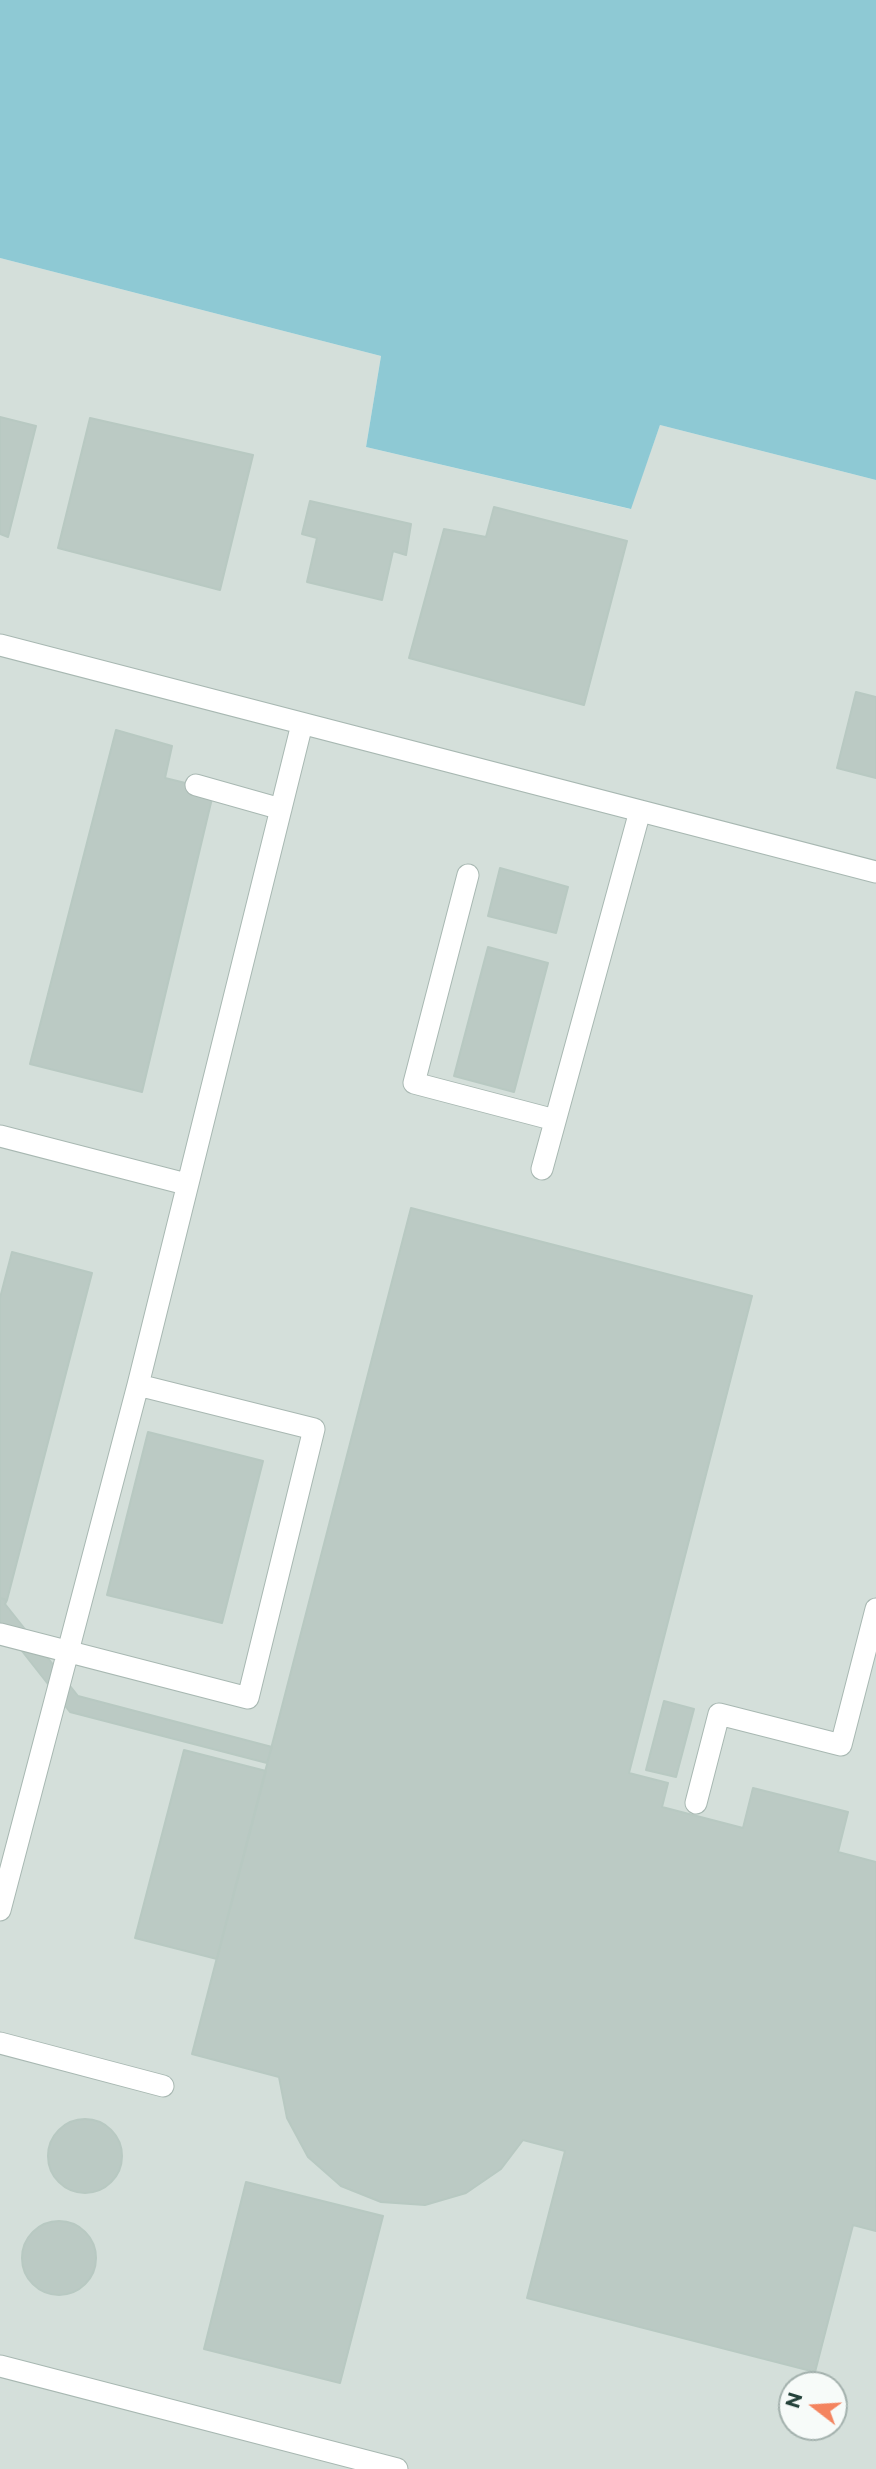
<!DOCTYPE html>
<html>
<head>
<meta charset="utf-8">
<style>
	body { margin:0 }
	#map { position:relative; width:876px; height:2469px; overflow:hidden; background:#e6efeb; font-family:Montserrat,sans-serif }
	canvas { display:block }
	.north { position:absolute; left:778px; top:2371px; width:70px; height:70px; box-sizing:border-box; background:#f7fbf9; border:2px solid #a3b1ad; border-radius:50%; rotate:287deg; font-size:19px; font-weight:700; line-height:28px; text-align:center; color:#24423a }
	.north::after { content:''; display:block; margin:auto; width:24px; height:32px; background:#f4845f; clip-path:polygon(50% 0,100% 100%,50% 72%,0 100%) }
</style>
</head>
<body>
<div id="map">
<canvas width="876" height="2469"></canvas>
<div class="north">N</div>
</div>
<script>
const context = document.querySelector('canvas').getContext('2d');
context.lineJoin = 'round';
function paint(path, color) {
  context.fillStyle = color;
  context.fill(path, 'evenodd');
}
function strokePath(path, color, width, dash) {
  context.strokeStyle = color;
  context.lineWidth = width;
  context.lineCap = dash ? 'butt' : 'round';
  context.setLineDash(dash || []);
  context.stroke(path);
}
const built = new Path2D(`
	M 0,258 L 381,356 L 366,447 L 630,509 L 660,425 L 876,480 L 876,2469 L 0,2469 ZM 792,2385 L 834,2385 L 834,2427 L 792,2427 Z`);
const water = new Path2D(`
	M 0,0 L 876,0 L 876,480 L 660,425 L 631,509 L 366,447 L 381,356 L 0,258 Z`);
const building = new Path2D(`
	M 0,417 L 36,426 L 8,537 L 0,534 Z
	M 90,418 L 253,455 L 220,590 L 58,548 Z
	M 310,501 L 411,524 L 406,555 L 393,551 L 382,600 L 307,582 L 317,538 L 302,534 Z
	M 494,507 L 627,541 L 584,705 L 409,658 L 444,529 L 486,537 Z
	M 856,692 L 876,697 L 876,778 L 837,768 Z
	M 116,730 L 172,746 L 165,778 L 214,790 L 142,1092 L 30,1064 Z
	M 500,868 L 568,887 L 556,933 L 488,916 Z
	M 488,947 L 548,963 L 514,1092 L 454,1076 Z
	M 411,1208 L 752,1296 L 629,1773 L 668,1783 L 662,1807 L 743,1828 L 753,1788 L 848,1812 L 838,1852 L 876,1862 L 876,2231 L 853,2225 L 815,2372 L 527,2298 L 565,2151 L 523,2140 L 501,2169 L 466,2193 L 425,2205 L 381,2202 L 341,2186 L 308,2157 L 287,2118 L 279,2077 L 192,2054 Z
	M 12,1252 L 92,1273 L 7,1600 L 0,1598 L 0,1298 Z
	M 148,1432 L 263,1461 L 222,1623 L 107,1595 Z
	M 0,1598 L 7,1600 L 5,1604 L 78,1696 L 272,1747 L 267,1763 L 70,1712 L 0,1623 Z
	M 664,1701 L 694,1709 L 676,1777 L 646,1770 Z
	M 184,1750 L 266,1771 L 217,1959 L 135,1938 Z
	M48 2156a37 37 0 1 1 74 0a37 37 0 1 1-74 0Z
	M 246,2182 L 383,2216 L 340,2383 L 204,2349 Z
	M22 2258a37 37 0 1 1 74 0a37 37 0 1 1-74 0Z`);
const lane = new Path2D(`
	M 0,645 L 876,872
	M 196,785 L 281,809
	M 468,875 L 414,1083 L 555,1120
	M 0,1136 L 186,1184
	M 542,1169 L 640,811
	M 0,1634 L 248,1698 L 314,1429 L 138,1385
	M 696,1803 L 719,1714 L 841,1745 L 876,1609
	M 0,1910 L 138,1385 L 302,724
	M 0,2043 L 163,2086
	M 0,2366 L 397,2469`);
paint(built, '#d4dfda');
paint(water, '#8ec9d4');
paint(building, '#bbcac4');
strokePath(building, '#b8c9c2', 2);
strokePath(lane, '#a8b8b2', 23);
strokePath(lane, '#fff', 21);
</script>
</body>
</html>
